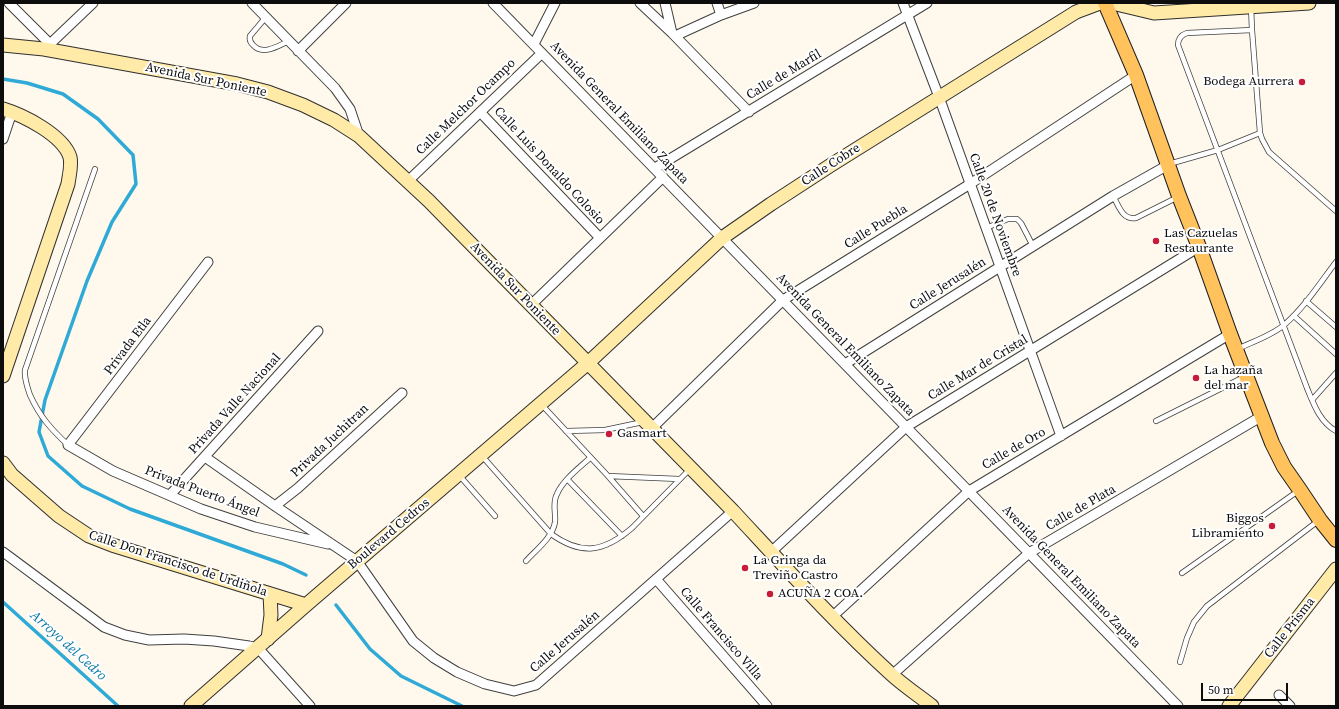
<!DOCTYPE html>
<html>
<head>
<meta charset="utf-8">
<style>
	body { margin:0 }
	#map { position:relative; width:1339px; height:709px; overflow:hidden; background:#fff9ed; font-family:"Source Serif 4",serif }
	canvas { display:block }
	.frame { position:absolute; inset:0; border:4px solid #0d0d0d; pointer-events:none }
	.scale { position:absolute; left:1201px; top:683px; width:87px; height:18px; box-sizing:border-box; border:2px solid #0d0d0d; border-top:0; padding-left:5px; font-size:12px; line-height:14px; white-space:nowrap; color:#0d0d0d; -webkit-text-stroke:3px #fff; paint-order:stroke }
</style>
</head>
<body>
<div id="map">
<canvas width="1339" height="709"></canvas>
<div class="frame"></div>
<div class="scale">50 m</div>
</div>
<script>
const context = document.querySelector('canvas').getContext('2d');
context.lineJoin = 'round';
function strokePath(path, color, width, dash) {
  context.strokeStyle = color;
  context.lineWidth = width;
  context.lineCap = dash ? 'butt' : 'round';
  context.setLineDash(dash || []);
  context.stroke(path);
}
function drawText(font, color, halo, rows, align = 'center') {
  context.font = font + ' "Source Serif 4",serif';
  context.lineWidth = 4;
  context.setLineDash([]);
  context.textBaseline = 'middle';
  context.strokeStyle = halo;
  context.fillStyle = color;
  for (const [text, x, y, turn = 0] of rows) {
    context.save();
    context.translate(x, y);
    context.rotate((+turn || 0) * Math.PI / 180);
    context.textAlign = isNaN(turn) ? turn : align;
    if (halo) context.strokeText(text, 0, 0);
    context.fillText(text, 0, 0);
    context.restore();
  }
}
const stream = new Path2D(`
	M 3,79 L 27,83 L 63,94 L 98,119 L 133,155 L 136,184 L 112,222 L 87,281 L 45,400 L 39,432 L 48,456 L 82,486 L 130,509 L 283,564 L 306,575
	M 3,602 L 118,706
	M 336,605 L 370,649 L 401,676 L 462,706`);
const lane = new Path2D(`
	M 1251,7 L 1252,30 L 1260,133 L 1262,139 L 1269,152 L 1336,211
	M 266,17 L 250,36 C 249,40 250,42 253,45 C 263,56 278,46 289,41
	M 1252,30 L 1187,33 C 1181,35 1178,39 1178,45 L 1307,388 C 1314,405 1320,422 1336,431
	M 1169,164 L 1218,150 L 1260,133
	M 1113,196 C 1119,206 1122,220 1136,218 L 1178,197
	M 986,228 L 1008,219 L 1017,219 L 1021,223 L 1033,246
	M 1306,301 L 1336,327
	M 1294,316 L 1336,354
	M 1237,349 C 1252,342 1271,336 1284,325 C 1304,308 1320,283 1336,262
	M 1312,400 L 1336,373
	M 541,404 L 608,476 L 643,516
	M 1156,421 L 1244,377
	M 566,431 L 605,430 L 643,422
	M 68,445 C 51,429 40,417 30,395 C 27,386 24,379 25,370 L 95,169
	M 482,456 L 551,534 C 582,556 604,552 632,528 L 690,469
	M 459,475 L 495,516
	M 608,476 L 679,479
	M 568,480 L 622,536
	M 526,561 C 536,550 553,537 555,522 C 556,512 552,503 557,494 C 563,480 579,468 590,458
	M 1182,573 L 1298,491
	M 1180,662 L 1187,638 L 1194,622 L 1207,606 L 1318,521`);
const street = new Path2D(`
	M 9,3 L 50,44 L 44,49
	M 252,3 L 335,88 L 350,109 L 359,136
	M 493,3 L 1178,706
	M 640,3 L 672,33 L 749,112
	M 665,3 L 672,33
	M 717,3 L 721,15
	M 903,3 L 939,97 L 1061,436
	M 675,36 L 721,15 L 754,3
	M 50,44 L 93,3
	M 534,44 L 555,3
	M 298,51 L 346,3
	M 480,112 L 600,238
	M 3,139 L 12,112
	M 655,168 L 927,3
	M 408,181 L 542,53
	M 208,262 L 68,445 L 113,471 L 201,509 L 255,527 L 328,544
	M 531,305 L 663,177
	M 845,364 L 1113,196 L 1168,165
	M 652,428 L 783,300 L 970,184 L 1136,75
	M 205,457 L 275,506 L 357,561 L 413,641 L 434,658 L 457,672 L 485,684 L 514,691 L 536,685 L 733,511
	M 170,495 L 318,331
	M 275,506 L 298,488 L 402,393
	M 3,552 L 104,627 L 125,635 L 149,640 L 184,639 L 214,641 L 249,646 L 258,648 L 310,706
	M 771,552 L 906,427 L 1199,247
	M 656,579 L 767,706
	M 833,616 L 969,491 L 1230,334
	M 892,675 L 1029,553 L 1262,416
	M 1279,695 L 1290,706`);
const secondary = new Path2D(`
	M 1112,3 L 1154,13 L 1309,3
	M 3,45 L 44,49 L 237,84 L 268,92 L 303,105 L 334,120 L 359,136 L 429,201 L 733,511 C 784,566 835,623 891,674 C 904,686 918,695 932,706
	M 3,109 C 23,115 63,135 70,157 C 72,166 69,176 68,184 L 3,376
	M 3,463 L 12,475 L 59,516 L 89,536 L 112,545 L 306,605
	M 268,639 L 271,615 L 270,594
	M 191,706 L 306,605 L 588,363 L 722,238 L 771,204 L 831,165 L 1076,12 L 1100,3
	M 1229,706 L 1336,569`);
const primary = new Path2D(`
	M 1105,3 L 1136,75 L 1179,196 L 1199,247 L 1230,334 L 1272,443 L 1284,467 L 1300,490 L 1320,520 L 1336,540`);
const markers = [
	[1302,82,4,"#c71b3a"],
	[1156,241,4,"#c71b3a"],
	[1196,378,4,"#c71b3a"],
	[609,434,4,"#c71b3a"],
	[1272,526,4,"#c71b3a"],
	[745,568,4,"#c71b3a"],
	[770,594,4,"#c71b3a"]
];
const streetNames = [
	["Calle de Marfil",784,75,-31],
	["Avenida Sur Poniente",206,80,12],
	["Calle Melchor Ocampo",466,107,-44],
	["Avenida General Emiliano Zapata",619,113,46],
	["Calle Cobre",831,165,-33],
	["Calle Luis Donaldo Colosio",549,166,47],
	["Calle 20 de Noviembre",995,215,70],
	["Calle Puebla",876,227,-32],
	["Calle Jerusalén",948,284,-32],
	["Avenida Sur Poniente",515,289,46],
	["Avenida General Emiliano Zapata",845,345,46],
	["Privada Etla",128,346,-53],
	["Calle Mar de Cristal",978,368,-31],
	["Privada Valle Nacional",235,404,-48],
	["Privada Juchitran",330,441,-43],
	["Calle de Oro",1014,449,-30],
	["Privada Puerto Ángel",202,492,21],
	["Calle de Plata",1081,508,-30],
	["Boulevard Cedros",389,534,-40],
	["Calle Don Francisco de Urdiñola",178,564,18],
	["Avenida General Emiliano Zapata",1071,577,46],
	["Calle Prisma",1290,628,-52],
	["Calle Francisco Villa",721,634,49],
	["Calle Jerusalén",565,642,-41]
];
const poiNames = [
	["Bodega Aurrera",1294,82,"right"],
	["Las Cazuelas",1164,234],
	["Restaurante",1164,249],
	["La hazaña",1204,371],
	["del mar",1204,386],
	["Gasmart",617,434],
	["Biggos",1264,519,"right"],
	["Libramiento",1264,534,"right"],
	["La Gringa da",753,561],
	["Treviño Castro",753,576],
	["ACUÑA 2 COA.",778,594]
];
const waterNames = [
	["Arroyo del Cedro",68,646,42]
];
strokePath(stream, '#2faad7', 3.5);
strokePath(lane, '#404040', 6);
strokePath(street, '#404040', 11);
strokePath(secondary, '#2f2f2f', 15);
strokePath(primary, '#1e1e1e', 16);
strokePath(lane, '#fff', 4.5);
strokePath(street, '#fff', 9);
strokePath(secondary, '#ffeaa8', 13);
strokePath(primary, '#ffc25d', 14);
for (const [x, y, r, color] of markers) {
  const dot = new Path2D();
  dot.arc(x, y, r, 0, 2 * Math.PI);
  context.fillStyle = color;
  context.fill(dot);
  strokePath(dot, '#fff', 1.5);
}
drawText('13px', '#0d0d0d', '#fff', streetNames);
drawText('13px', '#0d0d0d', '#fff', poiNames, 'left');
drawText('italic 14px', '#0d79a8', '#fff', waterNames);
</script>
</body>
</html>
